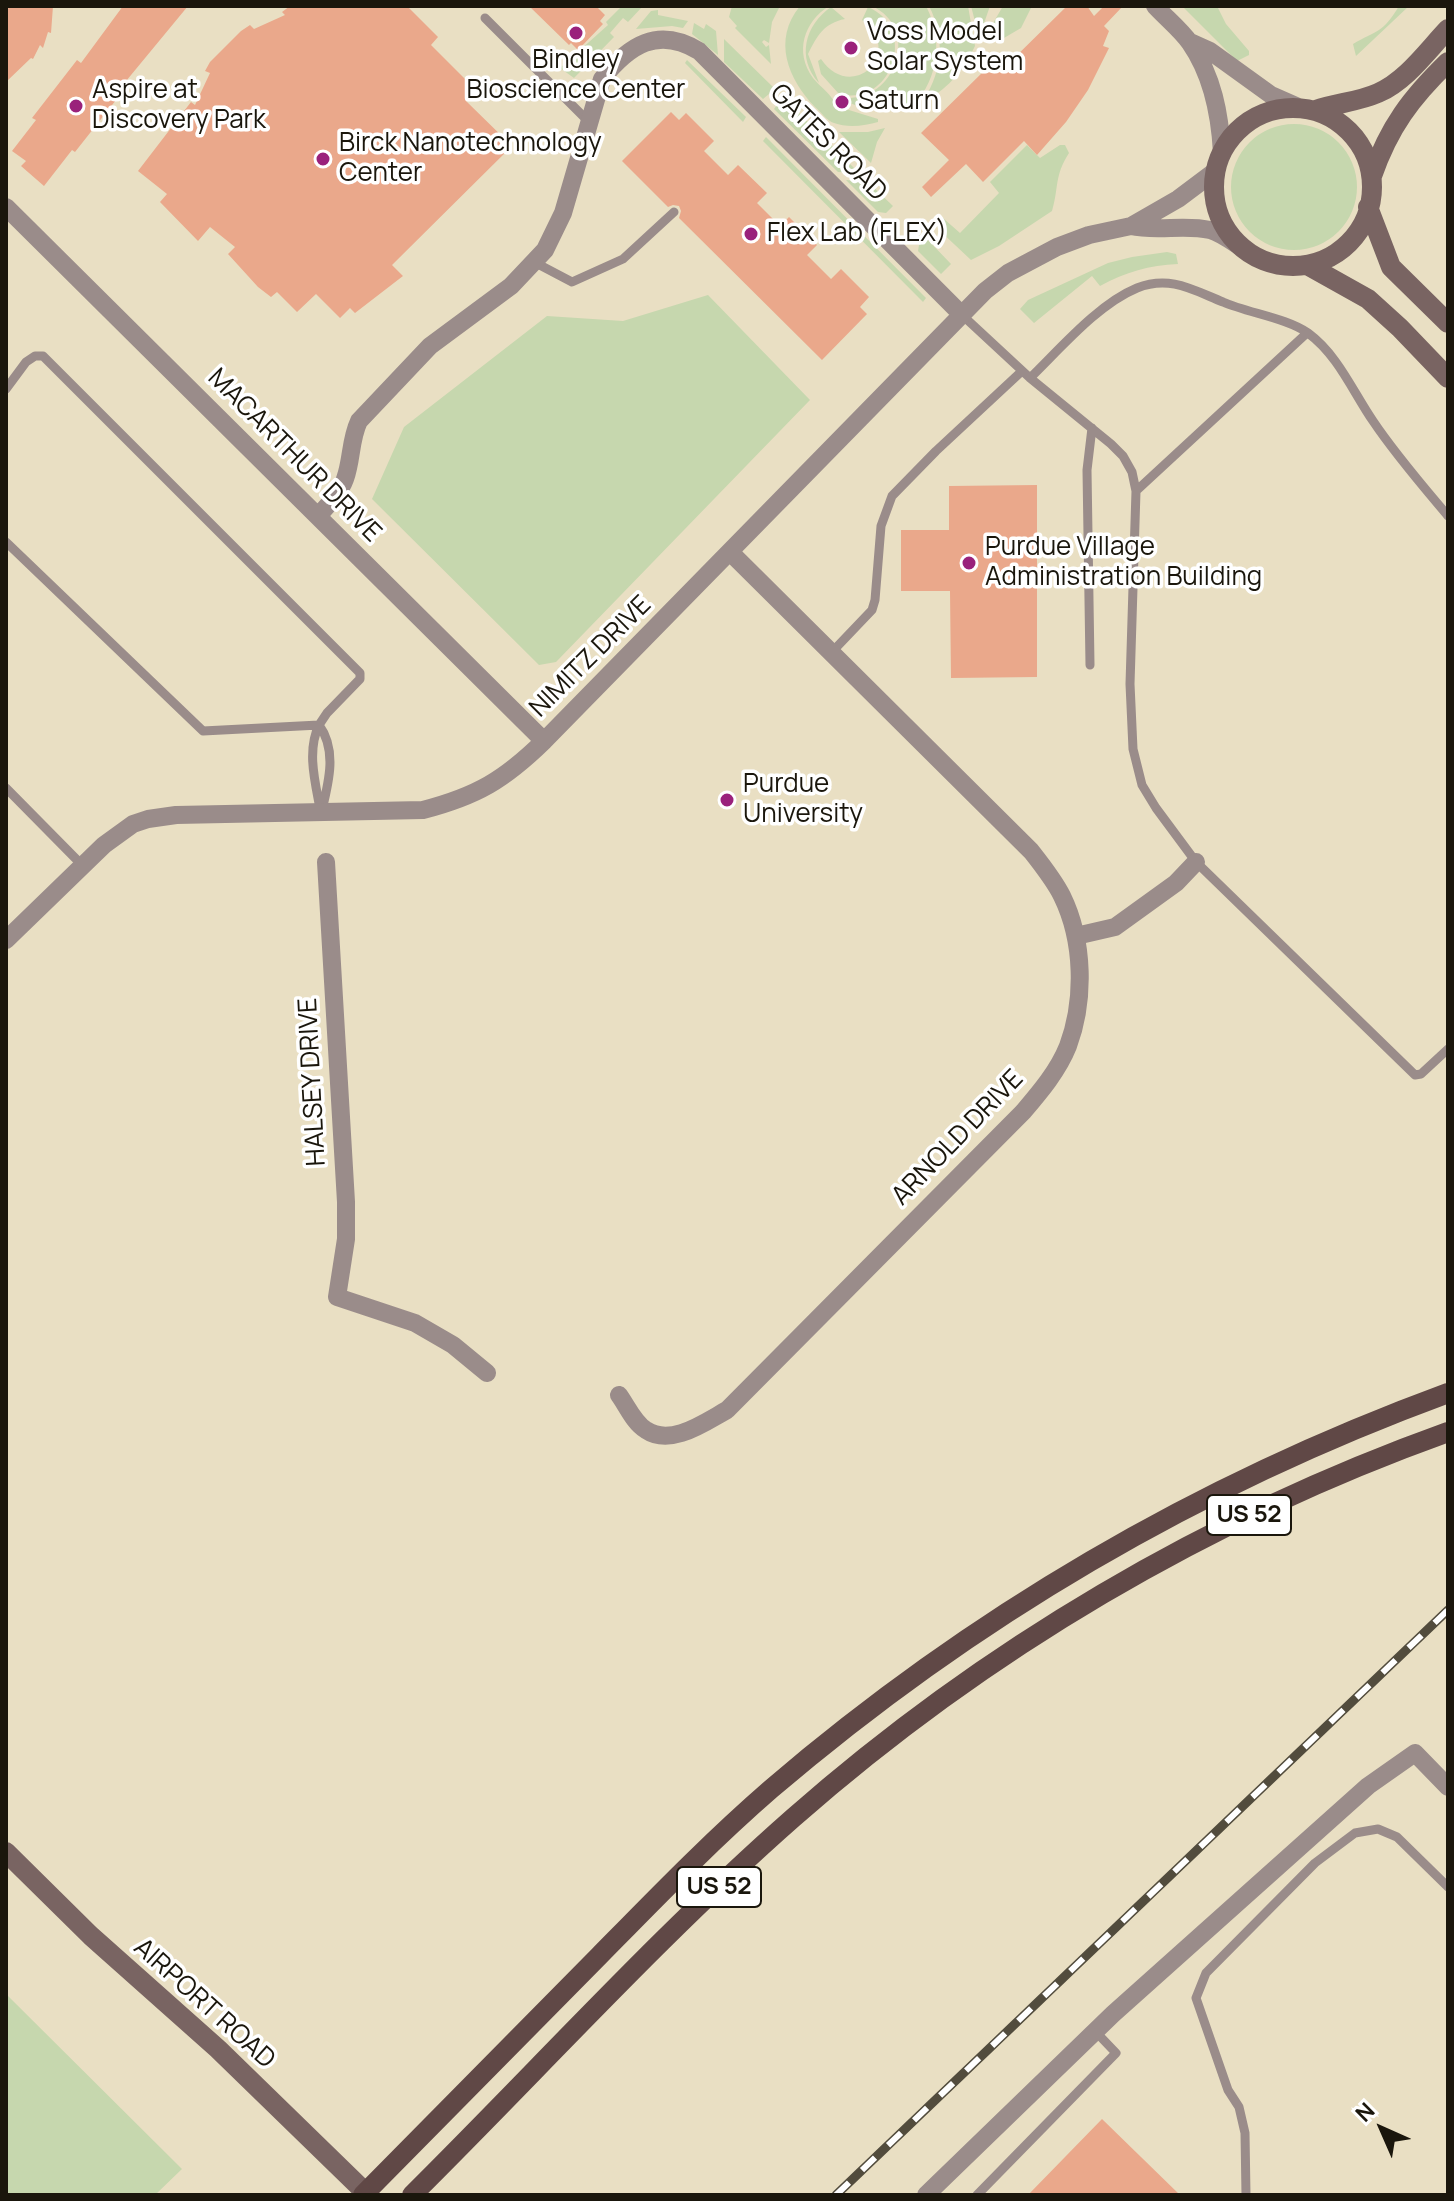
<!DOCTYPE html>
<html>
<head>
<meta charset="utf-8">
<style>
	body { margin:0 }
	#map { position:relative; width:1454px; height:2201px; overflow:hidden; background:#e9dfc3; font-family:Manrope,sans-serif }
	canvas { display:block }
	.frame { position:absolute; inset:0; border:8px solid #1a160c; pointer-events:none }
	.north { position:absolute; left:1342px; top:2089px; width:80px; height:80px; -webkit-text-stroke:6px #fff; paint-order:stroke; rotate:315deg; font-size:22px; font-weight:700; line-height:32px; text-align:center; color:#1a160c }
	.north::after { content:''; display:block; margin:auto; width:28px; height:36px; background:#1a160c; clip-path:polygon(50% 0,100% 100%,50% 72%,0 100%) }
</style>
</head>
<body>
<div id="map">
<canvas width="1454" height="2201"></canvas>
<div class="frame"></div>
<div class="north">N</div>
</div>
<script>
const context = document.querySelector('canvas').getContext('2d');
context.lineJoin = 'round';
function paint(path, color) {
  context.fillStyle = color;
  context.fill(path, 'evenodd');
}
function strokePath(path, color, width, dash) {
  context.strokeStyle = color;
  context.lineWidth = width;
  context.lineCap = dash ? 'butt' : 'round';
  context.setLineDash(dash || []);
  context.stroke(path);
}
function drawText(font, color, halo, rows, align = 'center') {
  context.font = font + ' Manrope,sans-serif';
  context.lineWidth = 7;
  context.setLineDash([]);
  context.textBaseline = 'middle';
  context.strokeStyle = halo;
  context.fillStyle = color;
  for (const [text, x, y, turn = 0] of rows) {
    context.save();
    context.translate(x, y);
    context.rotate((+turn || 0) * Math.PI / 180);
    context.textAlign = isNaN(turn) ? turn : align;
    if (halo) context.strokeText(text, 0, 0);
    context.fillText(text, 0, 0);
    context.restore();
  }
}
const green = new Path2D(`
	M 622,6 L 643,6 L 628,22 L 623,18 L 610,33 L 614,37 L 574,78 L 560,68 L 608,25 L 606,22 Z
	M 732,6 L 780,6 L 772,22 L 769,43 L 764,40 L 762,42 L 766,47 L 769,45 L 771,64 L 735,28 L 737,26 L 729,17 Z
	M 800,6 L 829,6 C 804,22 794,52 813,78 C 821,88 832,94 836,106 L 878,119 L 878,122 C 865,126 847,128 834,123 C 827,121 821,112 815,107 C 788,79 772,40 800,6 Z
	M 872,6 L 926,6 C 943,39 939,77 914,105 C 891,113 873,113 850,103 L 850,98 C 898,96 919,28 872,6 Z
	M 929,6 L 968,6 L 975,46 C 964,69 950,87 927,100 L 924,99 C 943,70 945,37 929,6 Z
	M 971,6 L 990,6 L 981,32 L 978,33 Z
	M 1003,6 L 1032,6 L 1021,28 L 1004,38 L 996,36 L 992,25 Z
	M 1182,6 L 1217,6 L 1226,24 L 1249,51 L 1249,55 L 1237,61 Z
	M 1399,6 L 1409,6 L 1356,56 L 1353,44 C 1377,30 1383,33 1399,6 Z
	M 831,7 L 845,19 C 824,23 817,36 808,54 L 819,83 C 796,58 805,25 831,7 Z
	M 868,7 C 918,28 893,107 839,94 L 821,74 L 818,61 L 821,59 C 850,103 907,55 862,20 Z
	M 658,10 L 658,15 L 688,21 L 683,28 L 672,26 L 636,29 L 651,11 Z
	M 694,23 L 704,29 L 706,24 L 716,31 L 718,55 L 692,34 Z
	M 724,39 L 775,89 L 763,99 L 724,62 Z
	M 687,60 L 746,117 L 743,122 L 685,63 Z
	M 783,97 L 859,173 L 838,172 L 774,109 Z
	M1231 187a63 63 0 1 1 126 0a63 63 0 1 1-126 0Z
	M 885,128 L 877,142 L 871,163 L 839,132 L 868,132 Z
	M 766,137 L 926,298 L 923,302 L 763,141 Z
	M 1027,145 L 1040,158 L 1060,145 L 1065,145 L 1069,153 C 1054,176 1059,188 1052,211 L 999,246 L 971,260 L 938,229 L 937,223 L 943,218 L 960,233 L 999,193 L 990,182 Z
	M 846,180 L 868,182 L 893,206 L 886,213 L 878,212 Z
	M 927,239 L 951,264 L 941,274 L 918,251 L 919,245 Z
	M 1167,252 L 1176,254 L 1178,264 C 1149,265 1126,272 1100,286 L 1092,276 L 1034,323 L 1020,309 L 1028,300 L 1108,263 L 1132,257 Z
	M 708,295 L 810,400 L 556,662 L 539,665 L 372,499 L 404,427 L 547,316 L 623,321 Z
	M 6,1994 L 182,2169 L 155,2195 L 6,2195 Z`);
const building = new Path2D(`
	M 9,6 L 53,6 L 51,33 L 48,32 L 43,48 L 40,45 L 33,59 L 31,58 L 6,82 L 6,15 Z
	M 123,6 L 188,6 L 117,92 L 120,95 L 75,152 L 72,150 L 44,186 L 21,166 L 26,161 L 12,151 L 36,120 L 32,118 L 77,60 L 81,63 Z
	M 290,6 L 407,6 L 438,37 L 431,45 L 476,90 L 466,101 L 512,146 L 392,265 L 403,276 L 355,313 L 350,308 L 340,318 L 316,294 L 297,312 L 277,292 L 271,297 L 258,287 L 228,254 L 235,247 L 210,227 L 198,241 L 160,202 L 167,194 L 138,171 L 191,102 L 195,105 L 210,73 L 205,71 L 210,62 L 241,31 L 250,25 L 254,29 L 285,15 L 282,12 Z
	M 529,6 L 596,6 L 605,15 L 600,21 L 603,24 L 578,50 L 571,43 L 569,45 Z
	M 1067,6 L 1087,6 L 1094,16 L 1104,6 L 1123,6 L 1104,26 L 1109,31 L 1103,46 L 1109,48 L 1088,90 L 1066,122 L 1037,155 L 1024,141 L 983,182 L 966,164 L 931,197 L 922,187 L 949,160 L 921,133 L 987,68 L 997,65 L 1005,67 Z
	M 671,112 L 679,120 L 686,113 L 714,141 L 704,151 L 728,175 L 738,165 L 767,193 L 757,203 L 780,226 L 789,217 L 817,245 L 807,255 L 831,279 L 841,269 L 869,297 L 860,307 L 867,314 L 822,360 L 679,218 L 681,211 L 679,206 L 673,205 L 668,207 L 622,161 Z
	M 1037,485 L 1037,677 L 951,678 L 950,591 L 901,591 L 901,530 L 949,530 L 949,486 Z
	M 1102,2119 L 1180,2195 L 1028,2195 Z`);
const lane = new Path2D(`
	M 485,18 L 589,122
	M 534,262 L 572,282 L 623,259 L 674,212
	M 961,314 L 1030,378 L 1111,444 L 1123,456 L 1132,472 L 1136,491 L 1130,684 L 1133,749 L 1142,785 L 1156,808 L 1196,862 L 1415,1075 L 1421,1074 L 1448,1049
	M 1030,378 C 1060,349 1098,304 1137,288 C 1170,275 1193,290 1223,302 C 1248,313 1287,318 1308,333 C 1338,355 1353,392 1373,421 C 1395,454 1422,485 1448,516
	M 6,389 L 26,362 L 35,356 L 43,356 L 360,673 L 360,679 L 327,713 L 319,725 L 203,731 L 6,542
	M 1136,491 L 1307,333
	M 831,653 L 872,610 L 875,600 L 881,526 L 892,496 L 936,451 L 1022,371
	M 1090,665 L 1087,470 L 1092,428
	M 319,725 C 338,751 328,785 321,814 C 316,785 306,752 319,725 Z
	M 6,788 L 82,865
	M 977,2195 L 1116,2053 L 1095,2031
	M 1246,2195 L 1245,2133 L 1239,2107 L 1228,2090 L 1196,1998 L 1206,1973 L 1315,1863 L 1355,1833 L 1378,1829 L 1397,1837 L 1448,1887`);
const street = new Path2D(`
	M 1155,6 C 1166,18 1181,30 1190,43 C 1213,76 1220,115 1222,153
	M 1190,42 L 1210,51 L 1271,95 L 1296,106
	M 6,207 L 544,741
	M 1131,226 C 1157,232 1184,224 1210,230 C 1220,233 1230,240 1239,246
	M 318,516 C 328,505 340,493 345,479 C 352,460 350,440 359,421 L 430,346 L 511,286 L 545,250 L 563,213 L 602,79 C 629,45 658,26 699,51 L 961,314
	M 326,862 L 346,1202 L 346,1239 L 337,1297 L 415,1323 L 453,1345 L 487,1373
	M 1076,936 L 1115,927 L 1176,883 L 1196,862
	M 6,940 L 104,845 L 133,824 L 148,819 L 176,815 L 423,810 C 477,796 504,780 544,741 L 985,291 L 1008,273 L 1057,247 L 1089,235 L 1131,226 L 1178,199 L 1214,172
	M 619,1395 C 627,1406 634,1423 646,1430 C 671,1447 705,1422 727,1410 L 1023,1112 C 1040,1092 1058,1071 1068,1046 C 1085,1000 1084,941 1062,896 C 1054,880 1042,865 1031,851 L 730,552
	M 926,2195 L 1113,2014 L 1368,1786 L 1415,1753 L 1448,1787`);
const secondary = new Path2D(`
	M1214 187a79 79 0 1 1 158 0a79 79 0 1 1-158 0Z
	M 1316,110 C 1336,103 1358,102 1378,93 C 1406,81 1427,51 1448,29
	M 1372,176 C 1389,127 1411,98 1448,62
	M 1368,207 L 1391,267 L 1448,323
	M 1309,266 L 1368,299 L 1400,328 L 1448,378
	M 6,1852 L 91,1936 L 218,2049 L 368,2195`);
const primary = new Path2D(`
	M 363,2195 C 441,2115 520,2036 599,1956 C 655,1899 711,1841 771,1789 C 972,1617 1200,1484 1448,1393
	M 412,2195 C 539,2069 659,1936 793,1818 C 985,1649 1208,1518 1448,1432`);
const rail = new Path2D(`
	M 836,2195 L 1448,1610`);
const markers = [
	[576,33,8,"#9a217b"],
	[851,48,8,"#9a217b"],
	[842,102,8,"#9a217b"],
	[76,106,8,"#9a217b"],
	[323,159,8,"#9a217b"],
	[751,234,8,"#9a217b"],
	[969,563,8,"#9a217b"],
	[727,800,8,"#9a217b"]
];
const shields = [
	[1249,1515,84],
	[719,1887,84]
];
const shieldNames = [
	["US 52",1249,1515],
	["US 52",719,1887]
];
const poiNames = [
	["Voss Model",867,33],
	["Solar System",867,63],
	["Bindley",576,61,"center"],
	["Bioscience Center",576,91,"center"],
	["Aspire at",92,91],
	["Discovery Park",92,121],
	["Saturn",858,102],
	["Birck Nanotechnology",339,144],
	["Center",339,174],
	["Flex Lab (FLEX)",767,234],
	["Purdue Village",985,548],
	["Administration Building",985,578],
	["Purdue",743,785],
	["University",743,815]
];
const streetNames = [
	["GATES ROAD",828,143,45],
	["MACARTHUR DRIVE",294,456,45],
	["NIMITZ DRIVE",591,657,-45],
	["HALSEY DRIVE",313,1082,-93],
	["ARNOLD DRIVE",958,1138,-46],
	["AIRPORT ROAD",204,2004,42]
];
paint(green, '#c6d7ae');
paint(building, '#eaa88b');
strokePath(lane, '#9a8c8a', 9);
strokePath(street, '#9a8c8a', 18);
strokePath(secondary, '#796462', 20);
strokePath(primary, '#604846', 20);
strokePath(rail, '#524c3d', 9);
strokePath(rail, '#fff', 6, [18]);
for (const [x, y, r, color] of markers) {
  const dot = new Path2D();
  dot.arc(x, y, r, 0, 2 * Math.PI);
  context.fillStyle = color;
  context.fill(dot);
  strokePath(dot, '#fff', 3);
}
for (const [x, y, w] of shields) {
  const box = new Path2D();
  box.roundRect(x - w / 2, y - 20, w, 40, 6);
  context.fillStyle = '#fff';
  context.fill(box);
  strokePath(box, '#1a160c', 2);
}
drawText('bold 24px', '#1a160c', null, shieldNames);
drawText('26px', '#1a160c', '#fff', poiNames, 'left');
drawText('26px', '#1a160c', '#fff', streetNames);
</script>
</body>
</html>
